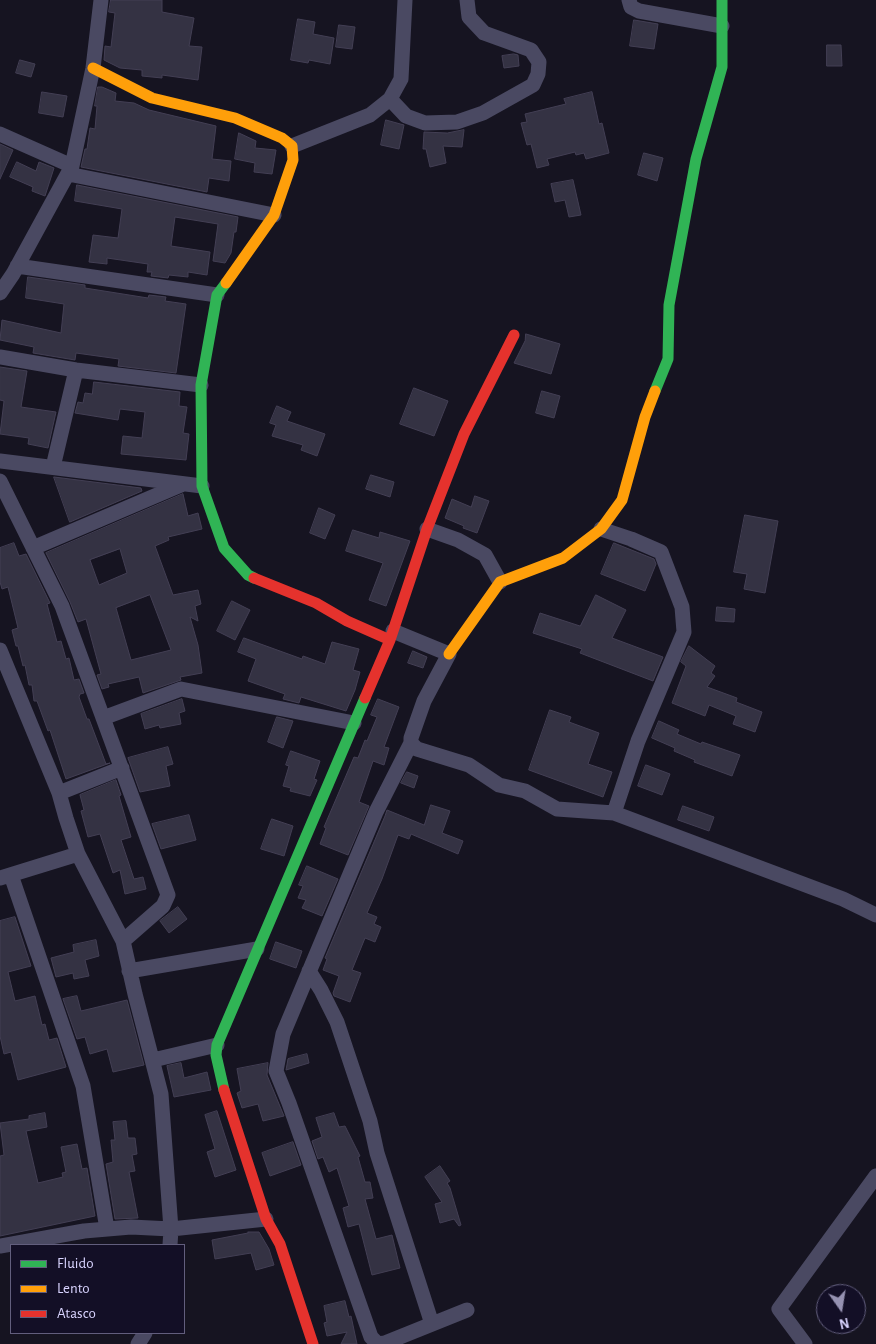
<!DOCTYPE html>
<html>
<head>
<meta charset="utf-8">
<style>
	body { margin:0 }
	#map { position:relative; width:876px; height:1344px; overflow:hidden; background:#161421; font-family:"Alegreya Sans",sans-serif }
	canvas { display:block }
	.legend { position:absolute; left:10px; top:1244px; width:175px; height:90px; box-sizing:border-box; background:#130f26; border:1px solid #625e7d; margin:0; padding:6px 9px; list-style:none; font-size:15px; color:#d9d4ff }
	.legend li { display:flex; align-items:center; gap:10px; height:25px }
	.legend b { width:25px; border:1px solid #625e7d }
	.north { position:absolute; left:816px; top:1284px; width:50px; height:50px; box-sizing:border-box; background:#130f26; border:1px solid #625e7d; border-radius:50%; rotate:167deg; font-size:14px; font-weight:700; line-height:20px; text-align:center; color:#d9d4ff }
	.north::after { content:''; display:block; margin:auto; width:18px; height:22px; background:#9591b1; clip-path:polygon(50% 0,100% 100%,50% 72%,0 100%) }
</style>
</head>
<body>
<div id="map">
<canvas width="876" height="1344"></canvas>
<ul class="legend">
<li><b style="height:6px;background:#30b455"></b>Fluido</li>
<li><b style="height:6px;background:#ff9f0a"></b>Lento</li>
<li><b style="height:6px;background:#e5322d"></b>Atasco</li>
</ul>
<div class="north">N</div>
</div>
<script>
const context = document.querySelector('canvas').getContext('2d');
context.lineJoin = 'round';
function paint(path, color) {
  context.fillStyle = color;
  context.fill(path, 'evenodd');
}
function strokePath(path, color, width, dash) {
  context.strokeStyle = color;
  context.lineWidth = width;
  context.lineCap = dash ? 'butt' : 'round';
  context.setLineDash(dash || []);
  context.stroke(path);
}
const building = new Path2D(`
	M 111,0 L 162,0 L 162,12 L 194,18 L 189,46 L 202,47 L 198,80 L 162,75 L 162,78 L 142,76 L 142,70 L 120,68 L 104,60 L 105,46 L 111,47 L 115,13 L 109,12 Z
	M 298,19 L 315,22 L 313,34 L 334,38 L 330,64 L 309,60 L 308,63 L 291,60 Z
	M 634,20 L 658,24 L 654,49 L 630,46 Z
	M 339,25 L 355,27 L 352,49 L 336,47 Z
	M 827,45 L 841,45 L 842,66 L 827,66 Z
	M 514,54 L 518,55 L 519,66 L 504,68 L 502,56 Z
	M 20,60 L 35,64 L 31,77 L 16,73 Z
	M 98,87 L 102,87 L 116,93 L 115,101 L 134,103 L 149,110 L 216,126 L 212,159 L 231,161 L 229,181 L 209,178 L 207,192 L 81,167 L 85,149 L 87,149 L 90,128 L 95,129 L 97,106 L 95,106 Z
	M 42,92 L 67,96 L 63,117 L 39,113 Z
	M 592,92 L 599,124 L 602,123 L 609,153 L 586,159 L 584,153 L 576,155 L 575,152 L 547,159 L 549,165 L 537,168 L 531,144 L 527,145 L 521,123 L 527,122 L 525,114 L 566,104 L 564,99 Z
	M 386,120 L 404,125 L 399,149 L 381,145 Z
	M 464,130 L 462,147 L 443,146 L 446,163 L 430,167 L 426,149 L 423,149 L 424,132 L 447,133 Z
	M 239,133 L 256,141 L 255,148 L 276,150 L 272,174 L 254,172 L 255,163 L 235,159 Z
	M 0,144 L 13,150 L 0,179 Z
	M 644,153 L 663,158 L 657,181 L 638,175 Z
	M 17,162 L 36,171 L 39,162 L 54,168 L 45,196 L 32,191 L 33,187 L 10,177 Z
	M 573,180 L 581,215 L 569,217 L 565,200 L 555,202 L 551,184 Z
	M 77,185 L 238,217 L 236,232 L 234,232 L 231,253 L 225,263 L 213,261 L 218,224 L 175,217 L 171,246 L 210,252 L 207,275 L 188,272 L 188,277 L 169,275 L 168,278 L 151,276 L 152,272 L 147,272 L 148,264 L 107,258 L 107,264 L 89,262 L 93,235 L 118,238 L 122,209 L 75,201 Z
	M 28,277 L 85,285 L 85,288 L 148,298 L 149,295 L 166,297 L 165,301 L 186,304 L 176,373 L 118,366 L 119,359 L 76,353 L 75,360 L 33,353 L 34,347 L 0,340 L 2,320 L 61,333 L 64,304 L 26,298 Z
	M 526,334 L 560,344 L 551,374 L 514,363 L 525,341 Z
	M 0,367 L 27,371 L 21,407 L 56,412 L 48,448 L 28,444 L 29,438 L 0,434 L 4,401 L 0,400 Z
	M 94,382 L 180,392 L 179,406 L 187,407 L 183,433 L 189,434 L 186,460 L 121,454 L 123,436 L 142,438 L 145,412 L 120,409 L 118,420 L 75,413 L 78,402 L 83,403 L 85,393 L 92,394 Z
	M 414,388 L 448,401 L 434,436 L 400,424 Z
	M 542,391 L 560,396 L 554,418 L 536,413 Z
	M 277,406 L 291,412 L 287,421 L 325,434 L 317,456 L 301,450 L 303,445 L 272,436 L 276,425 L 270,423 Z
	M 371,475 L 394,482 L 390,497 L 366,489 Z
	M 54,477 L 141,488 L 142,491 L 70,522 Z
	M 183,494 L 188,516 L 198,513 L 202,529 L 168,537 L 169,540 L 155,546 L 173,595 L 198,590 L 201,604 L 195,606 L 198,621 L 190,617 L 198,645 L 202,673 L 180,677 L 181,680 L 143,693 L 139,677 L 108,684 L 109,687 L 102,689 L 97,675 L 101,674 L 86,619 L 78,622 L 70,602 L 46,553 ZM 120,549 L 127,573 L 99,585 L 90,560 ZM 150,595 L 171,650 L 131,660 L 116,608 Z
	M 475,496 L 489,501 L 477,533 L 463,528 L 464,526 L 445,518 L 452,499 L 471,507 Z
	M 319,508 L 335,515 L 325,539 L 310,533 Z
	M 745,515 L 778,521 L 765,593 L 744,589 L 747,574 L 734,572 Z
	M 353,530 L 379,538 L 380,532 L 410,541 L 386,606 L 369,600 L 383,563 L 346,551 Z
	M 14,543 L 19,556 L 26,554 L 50,603 L 47,604 L 57,642 L 61,641 L 66,659 L 69,658 L 74,680 L 79,679 L 84,693 L 80,694 L 79,697 L 87,719 L 89,719 L 106,764 L 110,763 L 66,779 L 50,730 L 48,731 L 37,701 L 34,701 L 32,685 L 29,685 L 25,665 L 23,666 L 18,646 L 16,646 L 12,630 L 18,628 L 8,587 L 2,589 L 0,582 L 0,548 Z
	M 614,543 L 654,559 L 656,564 L 645,591 L 601,574 Z
	M 596,595 L 626,610 L 612,638 L 663,657 L 653,681 L 580,653 L 582,649 L 533,633 L 540,613 L 580,626 Z
	M 232,601 L 250,610 L 235,640 L 217,631 Z
	M 717,607 L 735,609 L 734,622 L 716,621 Z
	M 244,638 L 302,659 L 303,656 L 325,664 L 332,642 L 359,649 L 353,670 L 360,672 L 355,690 L 346,711 L 301,697 L 299,703 L 283,699 L 285,694 L 248,681 L 256,659 L 238,652 Z
	M 689,646 L 715,666 L 711,673 L 715,676 L 707,687 L 737,698 L 736,702 L 762,712 L 755,732 L 733,724 L 736,716 L 709,705 L 705,716 L 672,703 L 686,666 L 681,662 Z
	M 413,651 L 427,657 L 423,668 L 408,663 Z
	M 182,699 L 185,711 L 179,713 L 181,724 L 160,728 L 159,725 L 145,729 L 141,714 Z
	M 378,699 L 399,707 L 384,747 L 389,748 L 384,765 L 373,761 L 359,802 L 369,806 L 348,855 L 320,844 L 326,828 L 324,827 L 354,757 L 358,758 L 365,740 L 367,741 L 377,717 L 371,715 Z
	M 550,710 L 571,717 L 569,722 L 599,733 L 588,764 L 612,772 L 603,797 L 529,770 Z
	M 277,717 L 293,721 L 283,748 L 268,742 Z
	M 659,721 L 679,730 L 677,734 L 701,744 L 702,742 L 740,755 L 732,776 L 694,762 L 695,760 L 674,751 L 675,748 L 652,738 Z
	M 168,747 L 173,764 L 166,766 L 170,786 L 140,792 L 128,758 Z
	M 291,751 L 320,761 L 314,779 L 317,780 L 310,796 L 290,791 L 291,788 L 283,786 L 289,766 L 286,765 Z
	M 646,765 L 670,774 L 662,795 L 638,786 Z
	M 407,772 L 418,776 L 414,788 L 401,783 Z
	M 116,780 L 121,795 L 119,796 L 131,837 L 121,840 L 134,879 L 143,877 L 146,889 L 125,894 L 120,870 L 113,873 L 100,834 L 88,837 L 81,811 L 84,810 L 80,795 Z
	M 431,805 L 450,811 L 442,833 L 463,841 L 458,854 L 411,834 L 409,839 L 398,835 L 382,879 L 367,913 L 377,917 L 374,924 L 381,927 L 375,942 L 365,938 L 352,970 L 361,973 L 350,1002 L 334,996 L 333,993 L 339,976 L 323,970 L 327,959 L 325,958 L 385,816 L 387,810 L 424,825 Z
	M 683,806 L 714,817 L 709,831 L 678,820 Z
	M 189,815 L 196,840 L 161,849 L 152,824 Z
	M 272,819 L 293,826 L 284,856 L 261,849 Z
	M 307,866 L 338,879 L 322,916 L 302,908 L 306,900 L 298,898 L 303,886 L 299,885 Z
	M 178,907 L 187,919 L 169,933 L 160,921 Z
	M 15,917 L 31,966 L 8,972 L 15,1001 L 35,996 L 42,1025 L 45,1024 L 49,1040 L 57,1038 L 66,1067 L 18,1080 L 11,1052 L 4,1054 L 0,1036 L 0,921 Z
	M 96,940 L 99,956 L 85,960 L 89,976 L 74,979 L 73,973 L 56,977 L 51,958 L 74,952 L 73,945 Z
	M 276,942 L 302,951 L 296,968 L 270,959 Z
	M 77,996 L 81,1011 L 127,1000 L 144,1065 L 113,1072 L 107,1049 L 90,1054 L 85,1037 L 77,1039 L 63,999 Z
	M 307,1054 L 309,1063 L 286,1070 L 288,1059 Z
	M 181,1063 L 184,1078 L 207,1072 L 211,1090 L 174,1097 L 167,1066 Z
	M 268,1063 L 267,1075 L 284,1116 L 263,1121 L 258,1104 L 242,1108 L 237,1093 L 241,1091 L 237,1069 Z
	M 217,1111 L 236,1170 L 215,1177 L 207,1152 L 215,1149 L 205,1115 Z
	M 45,1113 L 47,1127 L 26,1131 L 38,1183 L 63,1177 L 62,1173 L 66,1172 L 61,1147 L 77,1144 L 82,1169 L 87,1168 L 95,1216 L 0,1236 L 0,1156 L 4,1155 L 0,1123 L 29,1119 L 29,1116 Z
	M 334,1113 L 339,1127 L 345,1126 L 360,1156 L 358,1157 L 365,1182 L 370,1182 L 373,1198 L 365,1199 L 376,1239 L 392,1235 L 400,1268 L 372,1275 L 359,1224 L 348,1227 L 343,1208 L 349,1206 L 337,1168 L 329,1172 L 323,1157 L 318,1159 L 312,1141 L 322,1137 L 316,1118 Z
	M 126,1121 L 128,1138 L 135,1138 L 137,1154 L 132,1155 L 135,1171 L 129,1172 L 138,1218 L 115,1219 L 106,1164 L 113,1162 L 111,1140 L 115,1140 L 113,1122 Z
	M 293,1142 L 301,1165 L 270,1176 L 262,1153 Z
	M 440,1166 L 450,1181 L 447,1183 L 450,1188 L 461,1225 L 459,1226 L 454,1219 L 440,1223 L 435,1204 L 442,1202 L 425,1177 Z
	M 248,1232 L 259,1232 L 269,1249 L 274,1265 L 256,1270 L 251,1253 L 215,1259 L 212,1240 L 248,1233 Z
	M 345,1301 L 349,1317 L 351,1316 L 357,1344 L 341,1344 L 347,1332 L 327,1336 L 324,1323 L 327,1322 L 324,1306 Z`);
const street = new Path2D(`
	M 629,0 L 631,7 L 639,11 L 722,26
	M 390,99 L 406,116 L 425,123 L 457,122 L 483,113 L 533,85 L 538,74 L 539,62 L 531,50 L 484,33 L 469,17 L 467,0
	M 0,134 L 72,166
	M 292,146 L 370,115 L 390,99 L 401,79 L 405,0
	M 68,174 L 274,215
	M 17,266 L 217,295
	M 0,293 L 13,274 L 72,166 L 93,68 L 101,0
	M 0,357 L 76,370 L 201,385
	M 0,461 L 202,486
	M 53,467 L 76,370
	M 0,481 L 62,606 L 168,895 L 163,906 L 123,941 L 135,994 L 161,1094 L 171,1229 L 170,1245
	M 427,529 L 458,540 L 485,555 L 500,582
	M 601,529 L 631,539 L 661,552 L 682,607 L 684,632 L 638,741 L 614,813
	M 33,548 L 183,484
	M 393,631 L 449,654 L 424,701 L 411,738 L 411,743 L 417,749 L 469,765 L 499,785 L 525,791 L 557,809 L 614,813 L 843,899 L 876,915
	M 0,650 L 59,793 L 66,818 L 78,854 L 123,941
	M 103,718 L 181,689 L 354,723
	M 411,743 L 376,812 L 283,1034 L 276,1071 L 289,1103 L 371,1337 L 378,1344 L 385,1343 L 467,1310
	M 59,793 L 122,768
	M 11,875 L 83,1086 L 107,1229
	M 0,878 L 78,854
	M 129,971 L 257,949
	M 309,971 L 321,990 L 337,1022 L 370,1121 L 377,1153 L 432,1324
	M 153,1060 L 217,1045
	M 0,1246 L 84,1231 L 131,1227 L 171,1229 L 266,1219
	M 138,1344 L 145,1333
	M 805,1344 L 779,1309 L 876,1176`);
const fast = new Path2D(`
	M 226,283 L 217,295 L 201,385 L 202,486 L 224,548 L 248,575 L 254,578
	M 655,391 L 668,359 L 669,305 L 696,159 L 722,67 L 722,0
	M 224,1090 L 216,1055 L 217,1045 L 365,698`);
const slow = new Path2D(`
	M 93,68 L 152,98 L 235,118 L 282,138 L 292,146 L 293,160 L 274,215 L 226,283
	M 449,654 L 500,582 L 563,558 L 601,529 L 622,500 L 645,417 L 655,391`);
const jam = new Path2D(`
	M 254,578 L 316,603 L 347,621 L 390,640
	M 365,698 L 390,640 L 427,529 L 464,434 L 514,335
	M 224,1090 L 266,1219 L 280,1244 L 313,1344`);
paint(building, '#343243');
strokePath(building, '#433f54', 1);
strokePath(street, '#4a4962', 15);
strokePath(fast, '#30b455', 11);
strokePath(slow, '#ff9f0a', 11);
strokePath(jam, '#e5322d', 11);
</script>
</body>
</html>
